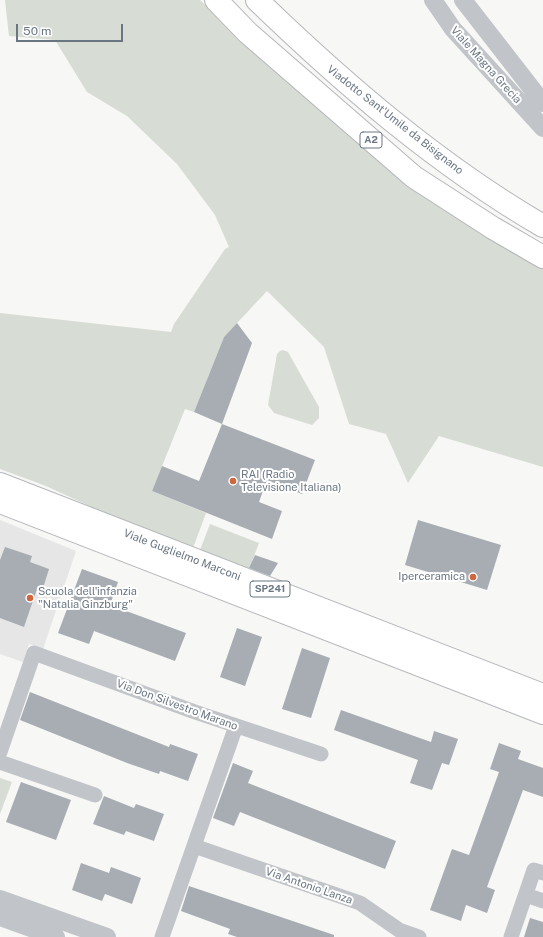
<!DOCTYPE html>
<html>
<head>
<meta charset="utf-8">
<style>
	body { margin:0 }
	#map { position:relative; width:543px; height:937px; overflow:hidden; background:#f7f7f5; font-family:"Public Sans",sans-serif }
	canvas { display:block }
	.scale { position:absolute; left:16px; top:24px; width:107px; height:18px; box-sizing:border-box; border:2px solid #6a7682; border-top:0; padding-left:5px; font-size:12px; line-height:14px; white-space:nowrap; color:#6a7682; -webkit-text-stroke:3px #fff; paint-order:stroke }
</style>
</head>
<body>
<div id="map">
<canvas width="543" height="937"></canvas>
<div class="scale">50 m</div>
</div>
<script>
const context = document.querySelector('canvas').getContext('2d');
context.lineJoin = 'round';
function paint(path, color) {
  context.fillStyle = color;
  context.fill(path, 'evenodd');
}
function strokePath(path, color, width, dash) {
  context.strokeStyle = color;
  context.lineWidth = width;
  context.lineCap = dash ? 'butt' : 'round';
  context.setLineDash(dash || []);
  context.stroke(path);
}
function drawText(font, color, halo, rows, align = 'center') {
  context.font = font + ' "Public Sans",sans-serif';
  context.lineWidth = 4;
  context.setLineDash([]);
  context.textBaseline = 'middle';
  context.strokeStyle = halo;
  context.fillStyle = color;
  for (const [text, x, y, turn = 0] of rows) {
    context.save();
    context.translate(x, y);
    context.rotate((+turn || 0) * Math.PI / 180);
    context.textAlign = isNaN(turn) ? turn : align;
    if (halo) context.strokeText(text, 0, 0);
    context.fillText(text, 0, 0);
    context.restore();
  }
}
const built = new Path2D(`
	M 0,520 L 76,551 L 43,649 L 29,644 L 23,662 L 0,654 Z`);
const green = new Path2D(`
	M 5,0 L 200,0 L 263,58 L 543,264 L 543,467 L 439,436 L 408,483 L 386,434 L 349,424 L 324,347 L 267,291 L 224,337 L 194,412 L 185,409 L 152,491 L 206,513 L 193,548 L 111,516 L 46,486 L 0,469 L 0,313 L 171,332 L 174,324 L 225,249 L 229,247 L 215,215 L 177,164 L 127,116 L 87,92 L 55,40 L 9,36 Z
	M 283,350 L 288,352 L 319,407 L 319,418 L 312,425 L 274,413 L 268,405 L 277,354 L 280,351 Z
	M 210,524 L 259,543 L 249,569 L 200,550 Z
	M 0,778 L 12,782 L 0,814 Z`);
const building = new Path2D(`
	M 237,323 L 252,343 L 222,424 L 194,412 L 224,337 Z
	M 222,424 L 315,460 L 302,494 L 267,480 L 259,502 L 282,511 L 272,539 L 152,491 L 162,466 L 199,481 Z
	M 418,520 L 501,545 L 487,590 L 405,565 Z
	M 5,547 L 32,556 L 30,562 L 49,569 L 43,588 L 38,586 L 24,627 L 0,618 L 0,560 Z
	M 255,555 L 278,563 L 270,576 L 249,568 Z
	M 82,569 L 118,582 L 110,605 L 186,633 L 175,661 L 94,631 L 89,644 L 58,633 Z
	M 237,628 L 262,637 L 245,686 L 220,677 Z
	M 302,648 L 330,658 L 311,718 L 282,709 Z
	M 30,692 L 169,747 L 170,744 L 198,754 L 188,781 L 160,771 L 159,774 L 127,763 L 20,720 Z
	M 341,710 L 431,742 L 434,731 L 458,739 L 449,765 L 442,763 L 432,790 L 410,783 L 418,760 L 334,730 Z
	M 499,743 L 521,751 L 518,759 L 543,768 L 543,797 L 523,790 L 487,887 L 495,890 L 487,913 L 466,905 L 461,921 L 430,910 L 452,849 L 469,855 L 499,772 L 490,769 Z
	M 233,763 L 253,771 L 248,783 L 396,841 L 385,869 L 240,812 L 234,826 L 213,818 Z
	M 21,782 L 71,800 L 56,840 L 6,822 Z
	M 104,796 L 134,808 L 136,804 L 164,814 L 154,841 L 126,831 L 124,835 L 93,824 Z
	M 81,863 L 109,873 L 111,867 L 141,878 L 132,904 L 105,894 L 102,901 L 72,890 Z
	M 189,886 L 334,935 L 334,937 L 237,937 L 228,934 L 230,929 L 181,911 Z
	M 530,918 L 543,922 L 543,937 L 524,937 Z`);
const minor = new Path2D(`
	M 0,752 L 34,653 L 195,712 L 321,754
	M 0,762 L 95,795
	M 194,846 L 360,903 L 399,930 L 419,937
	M 526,895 L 543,901
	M 162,937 L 236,726
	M 511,937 L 534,870 L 543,873`);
const tertiary = new Path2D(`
	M 433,0 L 453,29 L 543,128
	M 463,0 L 543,103
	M 0,899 L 107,937
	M 0,917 L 56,937`);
const primary = new Path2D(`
	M 0,484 L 543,695
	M 0,502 L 543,713`);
const motorway = new Path2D(`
	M 216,0 L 248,33 L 414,177 L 493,228 L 543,257
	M 257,0 C 344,84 438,165 543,226`);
const markers = [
	[233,481,4,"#cf663d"],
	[473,577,4,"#cf663d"],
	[30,598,4,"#cf663d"]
];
const shields = [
	[371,140,22],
	[270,589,40]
];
const shieldNames = [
	["A2",371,140],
	["SP241",270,589]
];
const streetNames = [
	["Viale Magna Grecia",486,65,48],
	["Viadotto Sant'Umile da Bisignano",395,120,38],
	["Viale Guglielmo Marconi",182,555,21],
	["Via Don Silvestro Marano",177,705,20],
	["Via Antonio Lanza",309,886,19]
];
const poiNames = [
	["RAI (Radio",241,475],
	["Televisione Italiana)",241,488],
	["Iperceramica",465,577,"right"],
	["Scuola dell'infanzia",38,592],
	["\"Natalia Ginzburg\"",38,605]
];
paint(built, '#e5e6e5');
paint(green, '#d7dcd4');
paint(building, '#a7adb3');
strokePath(primary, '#b5b8bc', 24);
strokePath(motorway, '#b4b7ba', 24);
strokePath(minor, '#c1c4c8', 15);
strokePath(tertiary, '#c1c4c8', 18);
strokePath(primary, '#fff', 22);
strokePath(motorway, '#fff', 22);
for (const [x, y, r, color] of markers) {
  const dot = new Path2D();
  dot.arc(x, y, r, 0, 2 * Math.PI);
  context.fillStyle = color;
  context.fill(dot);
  strokePath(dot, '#fff', 1.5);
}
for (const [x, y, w] of shields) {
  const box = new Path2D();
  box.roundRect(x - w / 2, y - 8, w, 16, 3);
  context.fillStyle = '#fff';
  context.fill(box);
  strokePath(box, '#6a7682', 1);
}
drawText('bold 10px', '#6a7682', null, shieldNames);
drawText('11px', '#6a7682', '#fff', streetNames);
drawText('11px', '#6a7682', '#fff', poiNames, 'left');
</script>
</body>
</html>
